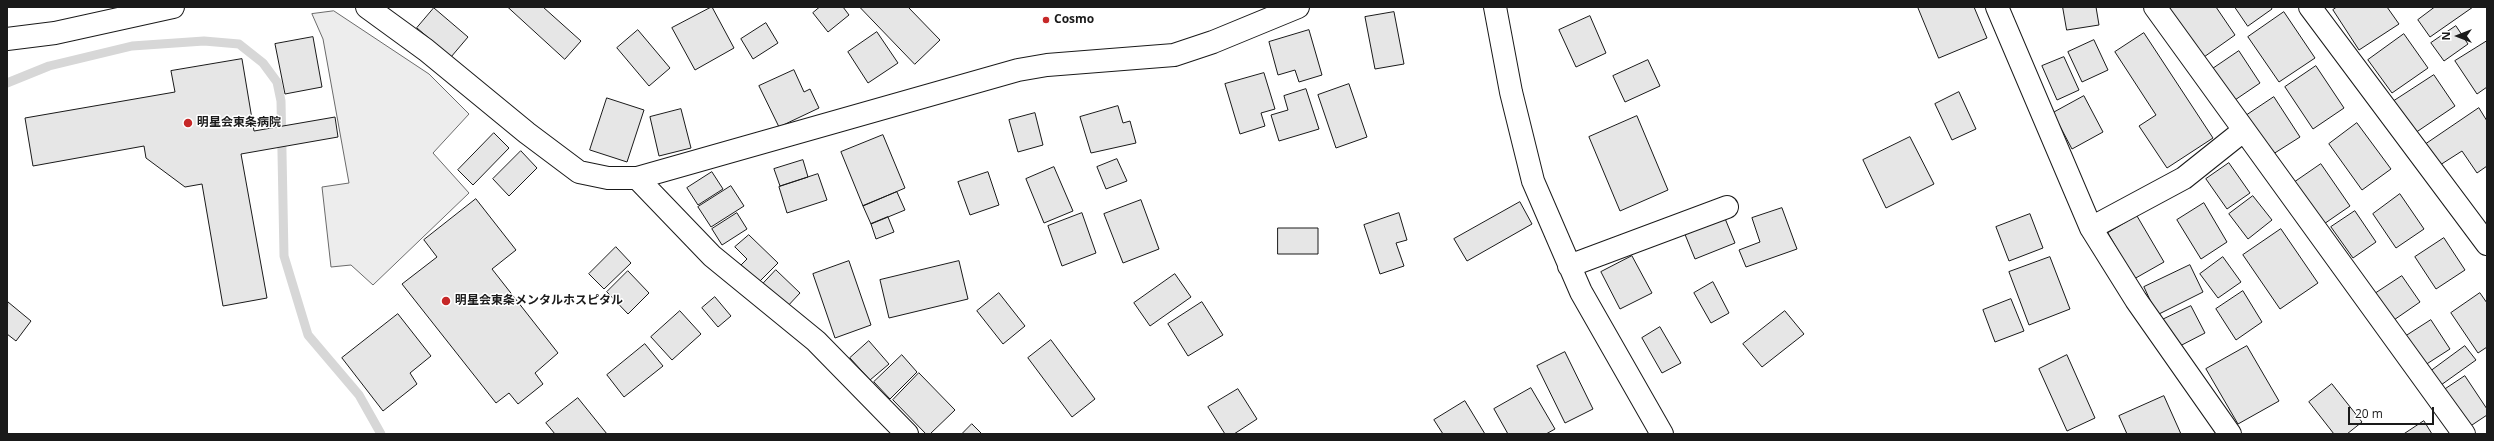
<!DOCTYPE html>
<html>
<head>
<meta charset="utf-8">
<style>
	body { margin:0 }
	#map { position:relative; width:2494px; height:441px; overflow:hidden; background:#fff; font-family:"Open Sans",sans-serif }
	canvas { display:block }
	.frame { position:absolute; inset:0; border:8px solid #1a1a1a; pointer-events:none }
	.north { position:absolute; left:2438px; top:16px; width:40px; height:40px; -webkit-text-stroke:3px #fff; paint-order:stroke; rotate:270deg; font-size:11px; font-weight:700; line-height:16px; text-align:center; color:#1a1a1a }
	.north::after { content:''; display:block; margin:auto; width:14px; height:18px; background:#1a1a1a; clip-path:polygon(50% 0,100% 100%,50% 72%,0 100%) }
	.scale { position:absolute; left:2348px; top:407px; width:86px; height:18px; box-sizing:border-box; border:2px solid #1a1a1a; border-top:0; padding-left:5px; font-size:12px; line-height:14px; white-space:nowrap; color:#1a1a1a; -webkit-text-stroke:3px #fff; paint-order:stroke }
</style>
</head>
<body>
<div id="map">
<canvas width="2494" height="441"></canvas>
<div class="frame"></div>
<div class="north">N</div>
<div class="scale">20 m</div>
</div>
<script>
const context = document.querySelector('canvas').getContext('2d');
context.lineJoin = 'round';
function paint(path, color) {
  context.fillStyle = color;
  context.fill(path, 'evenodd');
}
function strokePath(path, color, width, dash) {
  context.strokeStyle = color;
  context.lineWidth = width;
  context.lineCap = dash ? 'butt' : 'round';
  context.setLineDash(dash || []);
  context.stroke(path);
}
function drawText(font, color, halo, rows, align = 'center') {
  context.font = font + ' "Open Sans","Noto Sans JP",sans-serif';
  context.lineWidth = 3;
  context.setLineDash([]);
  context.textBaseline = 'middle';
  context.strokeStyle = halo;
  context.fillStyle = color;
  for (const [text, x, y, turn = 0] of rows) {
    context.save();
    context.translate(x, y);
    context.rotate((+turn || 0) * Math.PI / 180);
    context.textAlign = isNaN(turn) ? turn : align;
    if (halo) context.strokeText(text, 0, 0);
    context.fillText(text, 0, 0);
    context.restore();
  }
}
const built = new Path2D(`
	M 334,11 L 429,74 L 469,114 L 433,153 L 469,193 L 373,285 L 351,265 L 331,267 L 322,187 L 349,183 L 323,39 L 312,14 Z`);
const stream = new Path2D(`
	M 7,83 L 49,66 L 132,46 L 204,41 L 239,44 L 263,63 L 277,82 L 281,101 L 284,256 L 308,335 L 359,395 L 381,434`);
const building = new Path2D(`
	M 508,7 L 543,7 L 581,41 L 565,59 Z
	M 712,7 L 734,48 L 695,70 L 672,28 Z
	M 820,7 L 843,7 L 849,15 L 828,32 L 813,13 Z
	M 860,7 L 908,7 L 940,40 L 915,64 Z
	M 1918,7 L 1974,7 L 1987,38 L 1939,58 Z
	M 2063,7 L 2096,7 L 2099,25 L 2067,30 Z
	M 2169,7 L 2216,7 L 2235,35 L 2204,57 Z
	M 2235,7 L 2271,7 L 2272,9 L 2248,26 Z
	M 2337,7 L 2387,7 L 2399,24 L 2359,50 L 2333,10 Z
	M 2435,7 L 2473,7 L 2430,37 L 2418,20 Z
	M 434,8 L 468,37 L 451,57 L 417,28 Z
	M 1394,12 L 1404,64 L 1375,69 L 1365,17 Z
	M 2284,12 L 2315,58 L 2279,82 L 2248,37 Z
	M 1590,16 L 1606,53 L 1576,67 L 1559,30 Z
	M 766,23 L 778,43 L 753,59 L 741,39 Z
	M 2456,26 L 2468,44 L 2444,61 L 2431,43 Z
	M 638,30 L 670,68 L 649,86 L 617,48 Z
	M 1309,30 L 1322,75 L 1299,82 L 1295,70 L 1278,75 L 1269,42 Z
	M 877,32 L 898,63 L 868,83 L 848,52 Z
	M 2144,33 L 2213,138 L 2167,168 L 2139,126 L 2156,115 L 2115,52 Z
	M 2404,34 L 2428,68 L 2392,93 L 2368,60 Z
	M 313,37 L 322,87 L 285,94 L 275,44 Z
	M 2094,40 L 2108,70 L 2082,82 L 2068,52 Z
	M 2487,41 L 2487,87 L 2477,94 L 2455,61 Z
	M 2239,51 L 2260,83 L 2232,102 L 2211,70 Z
	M 2064,57 L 2079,90 L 2057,100 L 2042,66 Z
	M 242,59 L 254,131 L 335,117 L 338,137 L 241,154 L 267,298 L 223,306 L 202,184 L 185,187 L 146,158 L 144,146 L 33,166 L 25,118 L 175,92 L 171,71 Z
	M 1648,60 L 1660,86 L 1625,102 L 1613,76 Z
	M 2316,66 L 2344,108 L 2313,129 L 2285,87 Z
	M 794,70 L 804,92 L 810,89 L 819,108 L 779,127 L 759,86 Z
	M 1264,73 L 1275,109 L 1261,113 L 1265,126 L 1240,134 L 1225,84 Z
	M 2434,75 L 2455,106 L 2415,133 L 2394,101 Z
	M 1349,84 L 1367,137 L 1336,148 L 1318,95 Z
	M 1306,89 L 1319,129 L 1279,141 L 1271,115 L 1288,110 L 1284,96 Z
	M 1959,92 L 1976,129 L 1952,140 L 1935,104 Z
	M 2084,96 L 2103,132 L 2072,149 L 2053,113 Z
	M 2274,97 L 2300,137 L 2270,156 L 2244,117 Z
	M 607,98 L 644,110 L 627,162 L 590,150 Z
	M 1118,106 L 1123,123 L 1130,121 L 1136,143 L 1091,153 L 1080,117 Z
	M 2479,108 L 2487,121 L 2487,166 L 2477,173 L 2462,151 L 2440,165 L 2426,144 Z
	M 681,109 L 691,148 L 659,156 L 650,117 Z
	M 1035,113 L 1043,145 L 1018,152 L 1009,120 Z
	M 1637,116 L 1668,190 L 1620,211 L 1589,137 Z
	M 2357,123 L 2391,169 L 2362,190 L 2329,144 Z
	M 494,133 L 509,148 L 473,185 L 458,170 Z
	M 883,135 L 905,188 L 863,206 L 841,152 Z
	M 1910,137 L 1934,184 L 1886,208 L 1863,160 Z
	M 521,151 L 537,168 L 509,196 L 493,179 Z
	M 1117,159 L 1127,181 L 1106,189 L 1097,167 Z
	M 803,160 L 808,177 L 780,186 L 774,169 Z
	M 2229,163 L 2250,193 L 2227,209 L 2206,179 Z
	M 2321,164 L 2350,206 L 2321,226 L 2292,184 Z
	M 1054,167 L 1073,211 L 1044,223 L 1026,179 Z
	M 712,172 L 723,189 L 698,205 L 687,188 Z
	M 988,172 L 999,205 L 970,215 L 958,182 Z
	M 818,174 L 827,200 L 787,213 L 779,187 Z
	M 731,186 L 744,206 L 711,227 L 698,207 Z
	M 897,192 L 905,210 L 871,224 L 863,206 Z
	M 2400,194 L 2424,229 L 2396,248 L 2373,214 Z
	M 2253,196 L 2272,220 L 2248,239 L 2229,214 Z
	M 476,199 L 516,250 L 492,269 L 558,353 L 535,373 L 543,384 L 518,404 L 509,393 L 496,403 L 402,284 L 437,257 L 424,240 Z
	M 1141,200 L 1159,249 L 1123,263 L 1104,214 Z
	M 1520,202 L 1532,224 L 1467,261 L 1454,239 Z
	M 2204,203 L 2227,242 L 2201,259 L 2177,220 Z
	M 1782,208 L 1797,249 L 1746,267 L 1739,250 L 1760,242 L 1752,218 Z
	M 2355,211 L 2376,242 L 2353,258 L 2331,227 Z
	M 737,213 L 747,229 L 722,245 L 712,229 Z
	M 1082,213 L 1096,253 L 1062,266 L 1048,226 Z
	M 1399,213 L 1407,240 L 1396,243 L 1404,266 L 1380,274 L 1364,225 Z
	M 2030,214 L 2043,248 L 2009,261 L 1996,227 Z
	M 1724,216 L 1735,243 L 1695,259 L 1684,232 Z
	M 2137,216 L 2164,262 L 2134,279 L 2108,233 Z
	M 888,217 L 894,232 L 876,239 L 871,224 Z
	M 1278,228 L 1318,228 L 1318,254 L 1278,254 Z
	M 2281,229 L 2318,283 L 2280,309 L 2243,255 Z
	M 749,235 L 778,263 L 759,282 L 741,265 L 747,259 L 735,247 Z
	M 2444,238 L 2465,270 L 2436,289 L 2415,257 Z
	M 616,247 L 631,263 L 604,289 L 589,274 Z
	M 1632,256 L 1652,293 L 1620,309 L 1601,272 Z
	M 2050,257 L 2070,309 L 2029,325 L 2009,272 Z
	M 2223,257 L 2241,282 L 2218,298 L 2200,274 Z
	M 849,261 L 871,325 L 835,338 L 813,274 Z
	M 959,261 L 968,299 L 889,318 L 880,280 Z
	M 2190,265 L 2203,292 L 2157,315 L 2144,287 Z
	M 776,270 L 800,293 L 785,309 L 761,286 Z
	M 628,271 L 649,293 L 628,314 L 607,292 Z
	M 1175,274 L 1191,297 L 1150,326 L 1134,303 Z
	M 2402,276 L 2420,302 L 2391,322 L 2373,295 Z
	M 1713,282 L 1729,313 L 1711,323 L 1694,293 Z
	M 2243,291 L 2262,322 L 2236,340 L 2216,309 Z
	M 999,293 L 1025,326 L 1003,344 L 977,311 Z
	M 2480,293 L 2487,303 L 2487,347 L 2478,353 L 2451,313 Z
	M 715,297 L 731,316 L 718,327 L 702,308 Z
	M 2011,299 L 2024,331 L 1995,342 L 1983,310 Z
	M 8,302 L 31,321 L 16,341 L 7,334 Z
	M 1202,302 L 1223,335 L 1188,356 L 1168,324 Z
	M 2191,306 L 2205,333 L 2176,348 L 2162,320 Z
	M 680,311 L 701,334 L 672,360 L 651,337 Z
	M 1785,311 L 1804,334 L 1762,367 L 1743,344 Z
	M 398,314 L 431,356 L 410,373 L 417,384 L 383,411 L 342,358 Z
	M 2431,320 L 2450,349 L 2422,367 L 2403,338 Z
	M 1660,327 L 1681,363 L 1662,373 L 1642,338 Z
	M 1051,340 L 1095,399 L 1072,417 L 1028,358 Z
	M 869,341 L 889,364 L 870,380 L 850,358 Z
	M 645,344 L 663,366 L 624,397 L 607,375 Z
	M 2247,346 L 2279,401 L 2238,424 L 2206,369 Z
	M 2465,346 L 2476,360 L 2441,385 L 2431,371 Z
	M 1565,352 L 1593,409 L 1565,423 L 1537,366 Z
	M 902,355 L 917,372 L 890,399 L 874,382 Z
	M 2067,355 L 2095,418 L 2067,431 L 2039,369 Z
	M 919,373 L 955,410 L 930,434 L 926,434 L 893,400 Z
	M 2465,376 L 2487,409 L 2487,415 L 2466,429 L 2441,392 Z
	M 2332,384 L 2362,422 L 2347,434 L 2334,434 L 2309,402 Z
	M 1531,388 L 1555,429 L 1546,434 L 1508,434 L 1494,409 Z
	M 1238,389 L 1257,419 L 1234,434 L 1225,434 L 1208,407 Z
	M 2164,396 L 2181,434 L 2127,434 L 2119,416 Z
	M 578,398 L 607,434 L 555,434 L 546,423 Z
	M 1465,401 L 1485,434 L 1443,434 L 1434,420 Z
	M 2424,421 L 2432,434 L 2404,434 Z
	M 972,424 L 982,434 L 962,434 Z`);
const minor = new Path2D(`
	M 367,7 L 426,50 L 527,133 L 579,172 L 608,178 L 637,178 L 1018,70 L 1047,65 L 1174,55 L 1213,42 L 1298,7
	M 1495,7 L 1511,92 L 1533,181 L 1581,292 L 1662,434
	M 1997,7 L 2091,228 L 2136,300 L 2230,434
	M 2155,7 L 2464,434
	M 2310,7 L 2487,244
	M 7,39 L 55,33 L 173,7
	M 637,178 L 712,256 L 816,341 L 907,434
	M 2091,228 L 2184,178 L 2243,131
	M 1569,266 L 1727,207`);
const markers = [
	[1046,20,4,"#c62828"],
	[188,123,5,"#c62828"],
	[446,301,5,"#c62828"]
];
const poiNames = [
	["Cosmo",1054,20],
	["明星会東条病院",197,123],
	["明星会東条メンタルホスピタル",455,301]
];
paint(built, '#ededed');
strokePath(built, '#6a6a6a', 1);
strokePath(stream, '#d7d7d7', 9);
paint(building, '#e6e6e6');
strokePath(building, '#1a1a1a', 1);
strokePath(minor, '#1a1a1a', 24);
strokePath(minor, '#fff', 22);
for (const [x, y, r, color] of markers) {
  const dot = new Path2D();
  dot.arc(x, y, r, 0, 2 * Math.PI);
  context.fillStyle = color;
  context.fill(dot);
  strokePath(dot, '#fff', 1.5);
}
drawText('bold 12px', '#1a1a1a', '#fff', poiNames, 'left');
</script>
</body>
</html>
